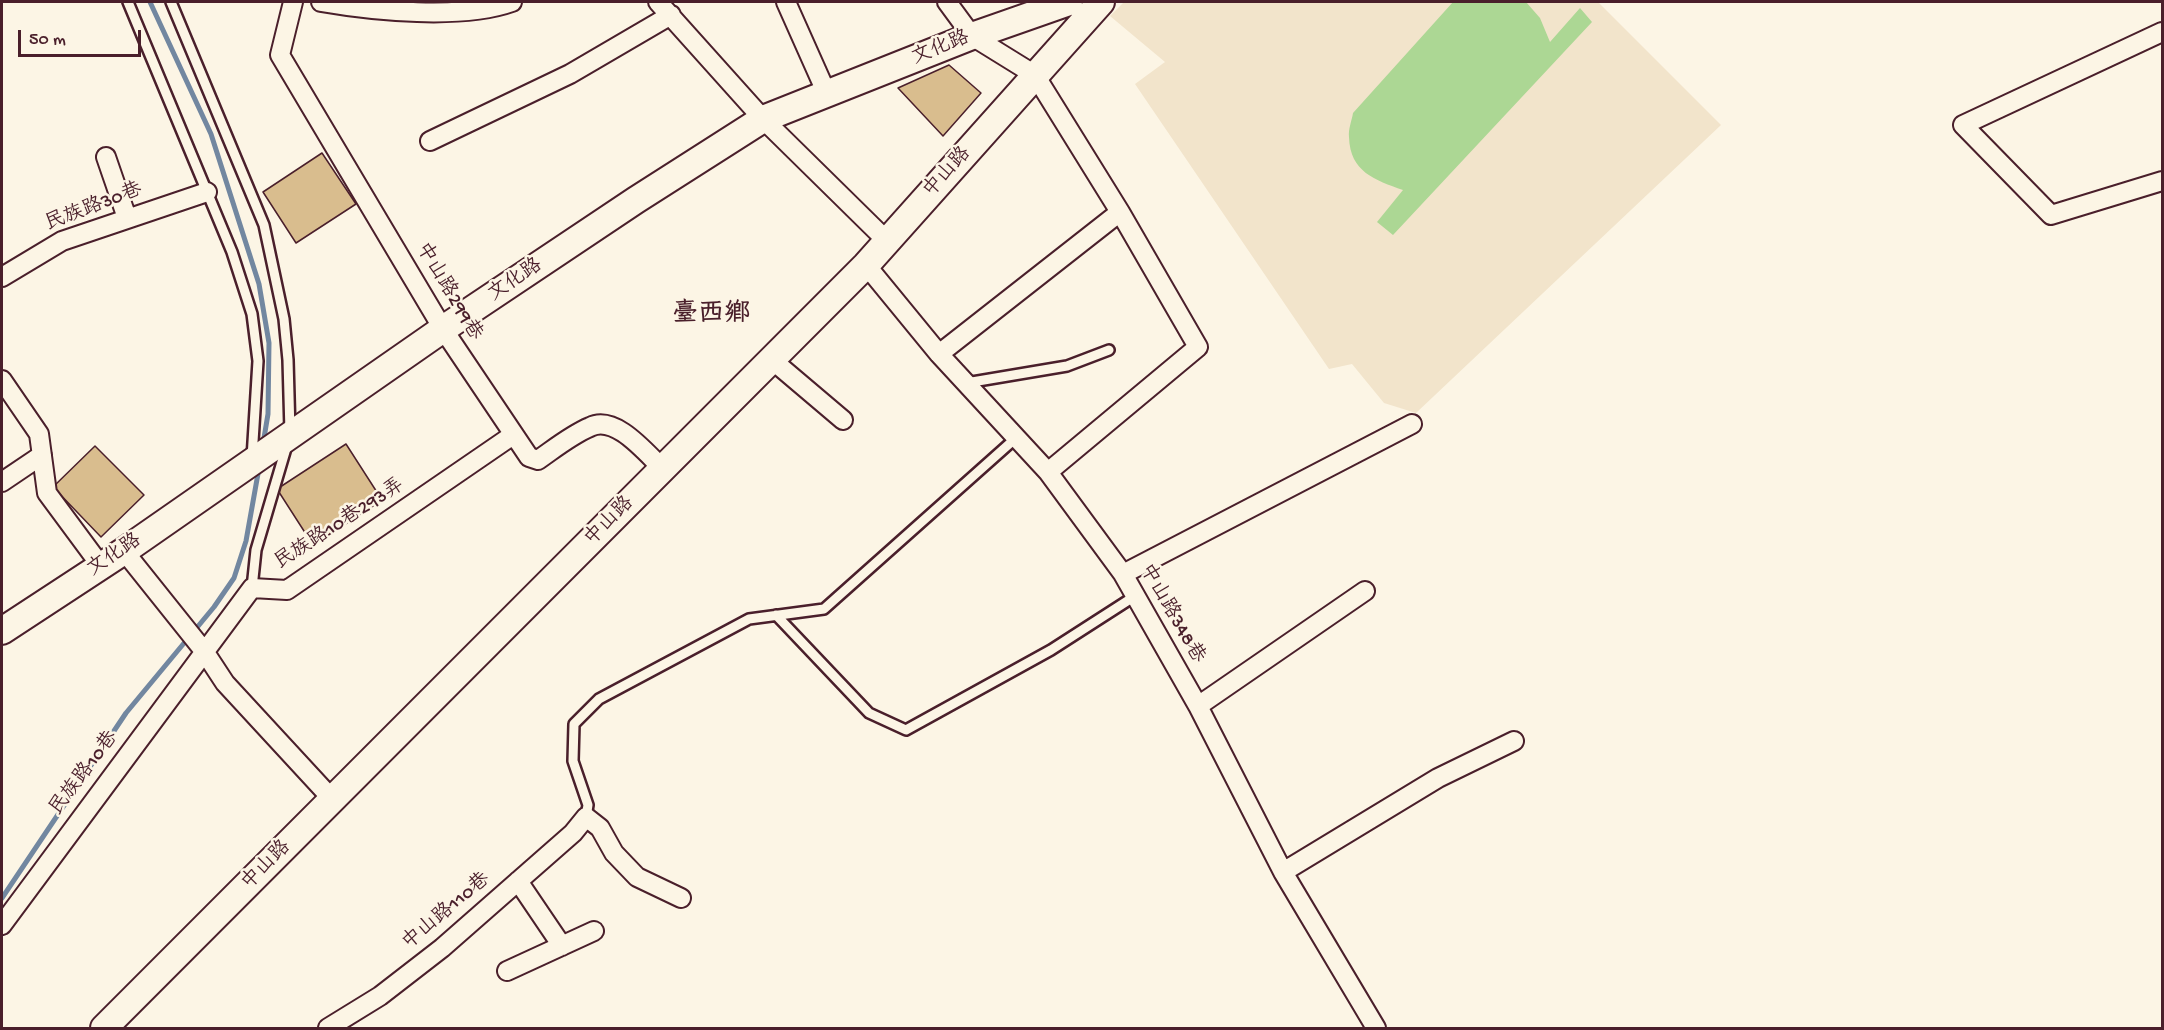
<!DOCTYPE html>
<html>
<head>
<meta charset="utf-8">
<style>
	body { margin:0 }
	#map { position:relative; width:2164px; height:1030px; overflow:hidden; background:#fcf5e5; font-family:"Gochi Hand",sans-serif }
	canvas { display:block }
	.frame { position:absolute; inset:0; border:3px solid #4a1f2b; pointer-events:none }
	.scale { position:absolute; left:18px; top:30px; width:123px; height:27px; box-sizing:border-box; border:3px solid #4a1f2b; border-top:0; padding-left:8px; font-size:18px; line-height:21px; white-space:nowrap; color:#4a1f2b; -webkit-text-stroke:4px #fcf5e5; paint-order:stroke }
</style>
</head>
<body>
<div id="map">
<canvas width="2164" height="1030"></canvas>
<div class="frame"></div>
<div class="scale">50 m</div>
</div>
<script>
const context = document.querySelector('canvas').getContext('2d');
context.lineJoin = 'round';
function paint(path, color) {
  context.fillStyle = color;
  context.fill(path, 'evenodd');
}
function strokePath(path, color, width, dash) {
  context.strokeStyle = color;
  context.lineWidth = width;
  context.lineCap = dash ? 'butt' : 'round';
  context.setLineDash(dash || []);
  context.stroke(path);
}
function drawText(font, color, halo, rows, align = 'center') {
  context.font = font + ' "Gochi Hand","LXGW WenKai TC",sans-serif';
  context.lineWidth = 5;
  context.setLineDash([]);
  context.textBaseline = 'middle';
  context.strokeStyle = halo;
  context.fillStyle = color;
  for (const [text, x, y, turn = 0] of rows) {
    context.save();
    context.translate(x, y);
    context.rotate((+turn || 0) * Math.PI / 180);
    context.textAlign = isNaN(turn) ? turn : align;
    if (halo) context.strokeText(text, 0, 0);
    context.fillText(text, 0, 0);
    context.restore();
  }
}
const built = new Path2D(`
	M 1124,2 L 1598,2 L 1721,125 L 1416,413 L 1384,403 L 1352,364 L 1329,369 L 1135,84 L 1165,62 L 1110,16 Z`);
const green = new Path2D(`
	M 1453,2 L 1526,2 L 1540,18 L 1550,42 L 1580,8 L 1592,22 L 1393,235 L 1377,222 L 1403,190 C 1375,180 1350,172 1349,137 C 1348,129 1352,120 1353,113 Z`);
const stream = new Path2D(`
	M 150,2 L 211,134 L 259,284 L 269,343 L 268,414 L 263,444
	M 2,898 L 126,713 L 214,607 L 234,578 L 246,541 L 259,468`);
const building = new Path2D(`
	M 949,65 L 981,93 L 943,136 L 898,88 Z
	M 322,153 L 356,204 L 296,243 L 263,192 Z
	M 346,444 L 382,500 L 313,545 L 277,489 Z
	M 95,446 L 144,495 L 101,537 L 53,487 Z`);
const lane = new Path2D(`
	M 128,2 L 232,252 L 252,314 L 258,361 L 252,458
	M 171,2 L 264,225 L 284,319 L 288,360 L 290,432
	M 966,383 L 1067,366 L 1109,350
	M 252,588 L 256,550 L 287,445
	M 776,615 L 869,713 L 906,730 L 1051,650 L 1135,596
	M 586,817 L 588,805 L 573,761 L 574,724 L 599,699 L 749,619 L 824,609 L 1017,437`);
const street = new Path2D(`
	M 293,2 L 280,55 L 443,329 L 529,457 L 538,460 C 554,449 571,435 590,427 C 615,414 646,453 663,469
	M 321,2 C 373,11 462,20 512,2
	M 658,2 L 763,119 L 887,241
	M 786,2 L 827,94
	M 947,2 L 972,36 L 1035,75 L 1120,212 L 1198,347 L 1048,472
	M 2162,32 L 1963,125 L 2051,215 L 2162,181
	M 430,141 L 570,74 L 671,15
	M 106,157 L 127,218
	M 866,265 L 939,354 L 1048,472 L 1123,574 L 1198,706 L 1283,872 L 1376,1028
	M 2,277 L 62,241 L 207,192
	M 939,354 L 1120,212
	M 771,359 L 843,420
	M 2,380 L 39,434 L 47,493 L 101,566
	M 2,482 L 42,455
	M 124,551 L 204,651 L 225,683 L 333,800
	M 1123,574 L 1412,424
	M 1198,706 L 1365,591
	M 1283,872 L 1438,778 L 1514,741
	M 518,881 L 562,946
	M 2,925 L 252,588 L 287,590 L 513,435
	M 507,971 L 594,931
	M 328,1028 L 380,996 L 442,948 L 573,833 L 586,817 L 600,828 L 614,853 L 637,877 L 681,898`);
const secondary = new Path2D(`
	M 2,631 L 124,551 L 443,329 L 636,200 L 763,119 L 972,36 L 1069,2
	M 104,1028 L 866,265 L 1101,2`);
const streetNames = [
	["文化路",941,49,-22],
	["中山路",948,173,-48],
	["民族路30巷",94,208,-21],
	["文化路",516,281,-34],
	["中山路299巷",448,292,59],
	["中山路",610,522,-45],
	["民族路10巷293弄",340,525,-33],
	["文化路",115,556,-34],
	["中山路348巷",1171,614,60],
	["民族路10巷",85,774,-53],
	["中山路",267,866,-45],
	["中山路110巷",447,912,-40]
];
const districtNames = [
	["臺西鄉",711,316]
];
paint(built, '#f2e4cb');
paint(green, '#acd794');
strokePath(stream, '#7287a0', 5);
paint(building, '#d9bd8e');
strokePath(building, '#4a1f2b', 1.5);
strokePath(lane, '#4a1f2b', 14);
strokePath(street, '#4a1f2b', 22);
strokePath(secondary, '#4a1f2b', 30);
strokePath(lane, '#fcf5e5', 9);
strokePath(street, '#fcf5e5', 18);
strokePath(secondary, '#fcf5e5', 26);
drawText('20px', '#4a1f2b', '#fcf5e5', streetNames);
drawText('bold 26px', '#4a1f2b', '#fcf5e5', districtNames);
</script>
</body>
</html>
